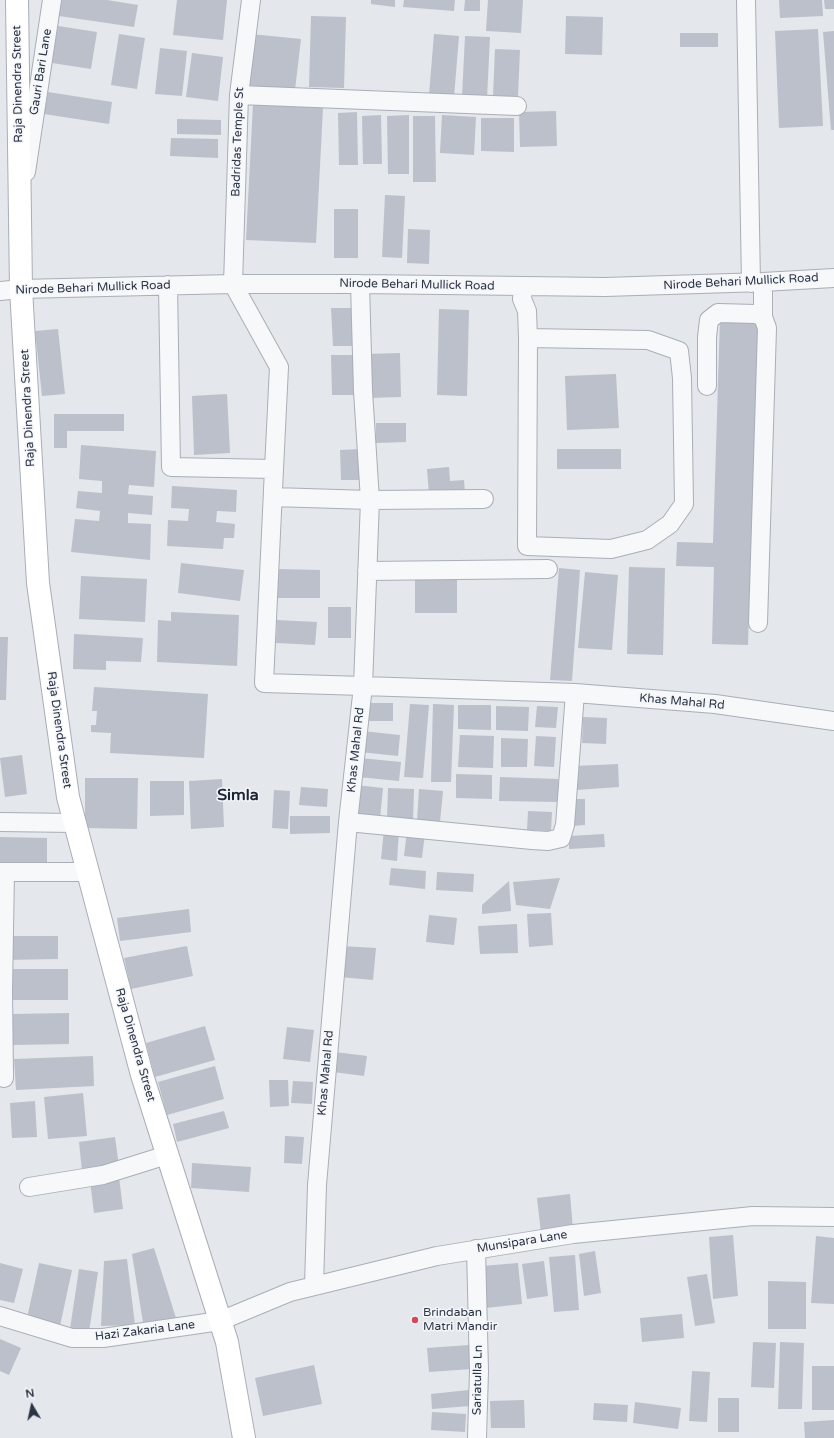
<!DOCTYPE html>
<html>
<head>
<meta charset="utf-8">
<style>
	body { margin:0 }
	#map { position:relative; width:834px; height:1438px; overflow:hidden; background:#e4e7ec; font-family:"Varela Round",sans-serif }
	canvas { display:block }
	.north { position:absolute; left:12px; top:1386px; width:40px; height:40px; -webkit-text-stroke:3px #f4f6f9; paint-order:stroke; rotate:351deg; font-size:11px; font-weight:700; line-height:16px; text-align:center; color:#2b3445 }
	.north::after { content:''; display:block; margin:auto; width:14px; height:18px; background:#2b3445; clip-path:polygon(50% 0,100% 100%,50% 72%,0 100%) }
</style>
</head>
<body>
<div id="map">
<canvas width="834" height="1438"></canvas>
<div class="north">N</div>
</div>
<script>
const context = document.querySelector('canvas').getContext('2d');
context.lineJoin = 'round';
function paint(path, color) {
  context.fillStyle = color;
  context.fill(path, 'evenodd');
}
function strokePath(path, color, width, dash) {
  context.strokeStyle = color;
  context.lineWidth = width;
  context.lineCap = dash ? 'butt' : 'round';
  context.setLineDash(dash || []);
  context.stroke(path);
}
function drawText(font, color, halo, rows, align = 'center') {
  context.font = font + ' "Varela Round",sans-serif';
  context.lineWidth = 3;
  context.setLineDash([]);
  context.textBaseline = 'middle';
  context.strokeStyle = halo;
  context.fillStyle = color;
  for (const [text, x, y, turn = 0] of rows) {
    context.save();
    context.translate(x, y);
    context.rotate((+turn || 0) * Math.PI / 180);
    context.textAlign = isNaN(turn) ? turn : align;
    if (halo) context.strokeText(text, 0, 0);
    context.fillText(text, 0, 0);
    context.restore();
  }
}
const building = new Path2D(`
	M 62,0 L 107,0 L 138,5 L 134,27 L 59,16 Z
	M 177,0 L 227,0 L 223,40 L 173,35 Z
	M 371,0 L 395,0 L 395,7 L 371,4 Z
	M 404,0 L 455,0 L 454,11 L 403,7 Z
	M 465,0 L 480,0 L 480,11 L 464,11 Z
	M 488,0 L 523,0 L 521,33 L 486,31 Z
	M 779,0 L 822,0 L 823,16 L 780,18 Z
	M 824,0 L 834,0 L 834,9 L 825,9 Z
	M 311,16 L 346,17 L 344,88 L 309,87 Z
	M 566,16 L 603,17 L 602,55 L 565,54 Z
	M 58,26 L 97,32 L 91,69 L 52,63 Z
	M 818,29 L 823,126 L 779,128 L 775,31 Z
	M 834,31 L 834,130 L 831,130 L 823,32 Z
	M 680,33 L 718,33 L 718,47 L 680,47 Z
	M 119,34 L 145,38 L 137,89 L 111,85 Z
	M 251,34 L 301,39 L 295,90 L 245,85 Z
	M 434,34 L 459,36 L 454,97 L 429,95 Z
	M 465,36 L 490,37 L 487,98 L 462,96 Z
	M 160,48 L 187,51 L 182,96 L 155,94 Z
	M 495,49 L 520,50 L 518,97 L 493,96 Z
	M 192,53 L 223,57 L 218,101 L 186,97 Z
	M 48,92 L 112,102 L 109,124 L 44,114 Z
	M 253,104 L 323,108 L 316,243 L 246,240 Z
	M 556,111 L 557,146 L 520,147 L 519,112 Z
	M 357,112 L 358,165 L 339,165 L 338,113 Z
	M 381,115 L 382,164 L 363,164 L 362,116 Z
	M 409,115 L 409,174 L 388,174 L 387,116 Z
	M 442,115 L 476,117 L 474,155 L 440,153 Z
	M 413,116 L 435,116 L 436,182 L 413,182 Z
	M 481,118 L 514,118 L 514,152 L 481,151 Z
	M 177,119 L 221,120 L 221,135 L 177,134 Z
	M 171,138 L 218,139 L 218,158 L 170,156 Z
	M 385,195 L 405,196 L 402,258 L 382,257 Z
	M 334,209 L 358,209 L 358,258 L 334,258 Z
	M 408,229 L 430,230 L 429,264 L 407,263 Z
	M 331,308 L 353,308 L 354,346 L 333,346 Z
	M 439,309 L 469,310 L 467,396 L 437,395 Z
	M 720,319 L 758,319 L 748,645 L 712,644 L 714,567 L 676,566 L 677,542 L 713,543 Z
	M 58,329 L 65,394 L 42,396 L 35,331 Z
	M 400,353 L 401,397 L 367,398 L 366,354 Z
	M 331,355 L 353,355 L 354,395 L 332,395 Z
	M 616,374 L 619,428 L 567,430 L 565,376 Z
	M 227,394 L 230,453 L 194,455 L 192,396 Z
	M 54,414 L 124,414 L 124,431 L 67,431 L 67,448 L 54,448 Z
	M 376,423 L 406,423 L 406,442 L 376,443 Z
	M 81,445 L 156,451 L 154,487 L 129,485 L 128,494 L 153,496 L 152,515 L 128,513 L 128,523 L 151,524 L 150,560 L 71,552 L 75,519 L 99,521 L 100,511 L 76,508 L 78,491 L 102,493 L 102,481 L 79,479 Z
	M 361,449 L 361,480 L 341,480 L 340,450 Z
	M 557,449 L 621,449 L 621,469 L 557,469 Z
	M 449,467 L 450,481 L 464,480 L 465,493 L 429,495 L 427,469 Z
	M 172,486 L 237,490 L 236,512 L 217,511 L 216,522 L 235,524 L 234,538 L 224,538 L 223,549 L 167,546 L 168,520 L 188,521 L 189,509 L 171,508 Z
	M 181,563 L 244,570 L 240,601 L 178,593 Z
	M 629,567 L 665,568 L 663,655 L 627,654 Z
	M 559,568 L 580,570 L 572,681 L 550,680 Z
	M 278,569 L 320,570 L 320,598 L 277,598 Z
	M 585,572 L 618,575 L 612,650 L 578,648 Z
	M 415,574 L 457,574 L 457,613 L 415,613 Z
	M 81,576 L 147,579 L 145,622 L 79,619 Z
	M 328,607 L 351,607 L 351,638 L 328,638 Z
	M 171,612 L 239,615 L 237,666 L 157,662 L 158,620 L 171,621 Z
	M 277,620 L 317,622 L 315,645 L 276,643 Z
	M 74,634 L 143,638 L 141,662 L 106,661 L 106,670 L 73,669 Z
	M 0,637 L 8,637 L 6,700 L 0,700 Z
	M 94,687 L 208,694 L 204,758 L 110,753 L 111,733 L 91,732 L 91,725 L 96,725 L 97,711 L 92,711 Z
	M 366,703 L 393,703 L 393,721 L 366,721 Z
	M 410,704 L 429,705 L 423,778 L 404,777 Z
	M 433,704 L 454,705 L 451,782 L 431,782 Z
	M 458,705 L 491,705 L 491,730 L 458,729 Z
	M 496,706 L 529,707 L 528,731 L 496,730 Z
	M 537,706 L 558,707 L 556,728 L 535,727 Z
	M 583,717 L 607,718 L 606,744 L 582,743 Z
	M 362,731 L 400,735 L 398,756 L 360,752 Z
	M 460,735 L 494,736 L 493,768 L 458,767 Z
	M 536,736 L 556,737 L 554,767 L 534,766 Z
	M 501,738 L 528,739 L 527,767 L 501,767 Z
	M 22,755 L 27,794 L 5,797 L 0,758 Z
	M 360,758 L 401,762 L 399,781 L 358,777 Z
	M 618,764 L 619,787 L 576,790 L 575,766 Z
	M 456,774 L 492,775 L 492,799 L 456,798 Z
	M 500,777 L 558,779 L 558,802 L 499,801 Z
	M 85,778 L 138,778 L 137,829 L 85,828 Z
	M 222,779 L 224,827 L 191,829 L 189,781 Z
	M 150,781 L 184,781 L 184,815 L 150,816 Z
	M 356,785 L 383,788 L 380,819 L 353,816 Z
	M 301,787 L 328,789 L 327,807 L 299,805 Z
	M 388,788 L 414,789 L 413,821 L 387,820 Z
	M 419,789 L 443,791 L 440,822 L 417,820 Z
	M 274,790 L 290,791 L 288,829 L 272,828 Z
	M 572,799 L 585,799 L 585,825 L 572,826 Z
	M 528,811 L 552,812 L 551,831 L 527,830 Z
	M 290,816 L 330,816 L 330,833 L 290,834 Z
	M 384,829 L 399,830 L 397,861 L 381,859 Z
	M 407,831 L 425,833 L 422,858 L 404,856 Z
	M 604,834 L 605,847 L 569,849 L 569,836 Z
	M 0,837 L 47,838 L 47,867 L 0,867 Z
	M 391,868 L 426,871 L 425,889 L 389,885 Z
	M 437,872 L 474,874 L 473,892 L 436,890 Z
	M 560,878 L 550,909 L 516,905 L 513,882 Z
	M 509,881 L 511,911 L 482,914 L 482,905 Z
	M 189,909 L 191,932 L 120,941 L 117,918 Z
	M 551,913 L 553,945 L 529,947 L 527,914 Z
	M 429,915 L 457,918 L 454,945 L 426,942 Z
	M 517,924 L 518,953 L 480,954 L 478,926 Z
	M 5,936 L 58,936 L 58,959 L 5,960 Z
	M 187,946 L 193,976 L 131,989 L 124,958 Z
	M 342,946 L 376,948 L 373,980 L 340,977 Z
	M 9,969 L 68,969 L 68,1000 L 9,1000 Z
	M 69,1013 L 69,1044 L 12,1045 L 12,1014 Z
	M 205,1026 L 215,1060 L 155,1077 L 146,1043 Z
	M 287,1027 L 314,1030 L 310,1062 L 283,1059 Z
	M 335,1052 L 367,1056 L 364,1076 L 333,1072 Z
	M 93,1056 L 94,1086 L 16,1090 L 14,1059 Z
	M 215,1066 L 224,1099 L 167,1115 L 158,1082 Z
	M 269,1080 L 288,1080 L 289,1106 L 270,1107 Z
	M 293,1081 L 313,1082 L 312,1104 L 291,1103 Z
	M 83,1093 L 87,1136 L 48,1139 L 44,1097 Z
	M 35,1101 L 37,1137 L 12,1138 L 10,1103 Z
	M 224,1111 L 229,1128 L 177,1142 L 173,1124 Z
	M 285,1136 L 304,1137 L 302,1164 L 284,1163 Z
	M 115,1137 L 119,1166 L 82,1171 L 79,1142 Z
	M 192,1163 L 251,1167 L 249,1192 L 191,1188 Z
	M 119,1177 L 123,1209 L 94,1213 L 90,1181 Z
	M 570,1194 L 573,1229 L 541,1233 L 537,1198 Z
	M 733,1235 L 738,1296 L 713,1299 L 709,1237 Z
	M 816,1236 L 834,1238 L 834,1304 L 811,1303 Z
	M 154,1248 L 176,1318 L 144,1329 L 132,1254 Z
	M 595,1251 L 601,1293 L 584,1296 L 579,1254 Z
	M 575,1255 L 579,1310 L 554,1312 L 549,1257 Z
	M 127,1259 L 135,1325 L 101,1326 L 104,1261 Z
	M 544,1261 L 548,1296 L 527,1299 L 522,1264 Z
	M 0,1263 L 23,1269 L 14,1303 L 0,1300 Z
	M 39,1263 L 72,1270 L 60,1326 L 27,1318 Z
	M 518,1263 L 522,1304 L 486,1308 L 482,1266 Z
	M 79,1269 L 98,1272 L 89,1332 L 70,1329 Z
	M 707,1274 L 715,1323 L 695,1326 L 687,1277 Z
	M 768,1281 L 806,1282 L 806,1329 L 768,1329 Z
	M 682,1314 L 684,1338 L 642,1342 L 640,1318 Z
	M 0,1339 L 21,1348 L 9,1375 L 0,1371 Z
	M 753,1342 L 776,1343 L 774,1388 L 751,1387 Z
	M 780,1342 L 804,1343 L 802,1409 L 778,1409 Z
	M 469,1345 L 471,1369 L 429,1372 L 427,1348 Z
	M 314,1365 L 322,1404 L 263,1416 L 255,1378 Z
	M 812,1366 L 834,1366 L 834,1410 L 812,1410 Z
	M 692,1371 L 710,1372 L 707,1422 L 689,1421 Z
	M 469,1390 L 470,1406 L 432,1409 L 431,1394 Z
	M 718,1398 L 739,1398 L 739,1432 L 718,1432 Z
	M 524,1400 L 525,1428 L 491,1428 L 490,1401 Z
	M 635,1402 L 681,1408 L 678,1429 L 633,1423 Z
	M 594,1403 L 628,1405 L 627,1422 L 593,1420 Z
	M 432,1412 L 466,1414 L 465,1432 L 431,1430 Z
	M 834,1420 L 834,1438 L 805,1438 L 804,1422 Z`);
const minor = new Path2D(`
	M 251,0 L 239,95 L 233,284 L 279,367 L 274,469
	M 746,0 L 751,283
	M 239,95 L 517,106
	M 26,172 L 52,0
	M 763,282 L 763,317
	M 168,285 L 171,467 L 274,469 L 264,683 L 363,686 L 370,500 L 363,391 L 360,284
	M 523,287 L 522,299 L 527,311 L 528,338 L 527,546 L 611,549 L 647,540 L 670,524 L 684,504 L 682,378 L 679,351 L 648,340 L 528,338
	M 0,291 L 21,289 L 233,284 L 360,284 L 605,287 L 763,282 L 834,278
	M 707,386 L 707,337 L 709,320 L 718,313 L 756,314 L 763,317 L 767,328 L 758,623
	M 273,497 L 370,500 L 484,499
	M 367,571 L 548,569
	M 0,822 L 75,823
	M 348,822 L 532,840 L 548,841 L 561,838 L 565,825 L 575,693
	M 0,872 L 88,872
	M 4,1078 L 3,991 L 5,872
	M 29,1187 L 103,1175 L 167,1155
	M 476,1249 L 479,1371 L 477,1438
	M 314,1286 L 317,1185 L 348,822 L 363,686 L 575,693 L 715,704 L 834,721
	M 0,1316 L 72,1338 L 103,1338 L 220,1321 L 290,1292 L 437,1256 L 573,1234 L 753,1216 L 834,1217`);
const secondary = new Path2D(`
	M 17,0 L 21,289 L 38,583 L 68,797 L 142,1075 L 227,1342 L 244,1438`);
const markers = [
	[415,1320,4,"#d1495b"]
];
const streetNames = [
	["Gauri Bari Lane",41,72,-81],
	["Raja Dinendra Street",18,84,-91],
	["Badridas Temple St",238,142,-88],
	["Nirode Behari Mullick Road",741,282,-3],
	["Nirode Behari Mullick Road",417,285,1],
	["Nirode Behari Mullick Road",93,288,-2],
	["Raja Dinendra Street",28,408,-93],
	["Khas Mahal Rd",682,702,5],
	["Raja Dinendra Street",59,730,82],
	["Khas Mahal Rd",356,750,-84],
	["Raja Dinendra Street",135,1045,74],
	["Khas Mahal Rd",326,1073,-85],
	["Munsipara Lane",522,1242,-9],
	["Hazi Zakaria Lane",145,1331,-7],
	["Sariatulla Ln",478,1380,-89]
];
const poiNames = [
	["Brindaban",423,1313],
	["Matri Mandir",423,1327]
];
const districtNames = [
	["Simla",238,796]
];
paint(building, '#bbc0ca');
strokePath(minor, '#a9aeb7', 20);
strokePath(secondary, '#a9aeb7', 24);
strokePath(minor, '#f7f8fa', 18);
strokePath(secondary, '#fff', 22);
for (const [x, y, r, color] of markers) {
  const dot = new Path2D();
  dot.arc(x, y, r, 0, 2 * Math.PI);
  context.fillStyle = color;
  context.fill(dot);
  strokePath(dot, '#f4f6f9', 1.5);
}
drawText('12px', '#2b3445', '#f4f6f9', streetNames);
drawText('12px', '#2b3445', '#f4f6f9', poiNames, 'left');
drawText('bold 16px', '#1d2536', '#f4f6f9', districtNames);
</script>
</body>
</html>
